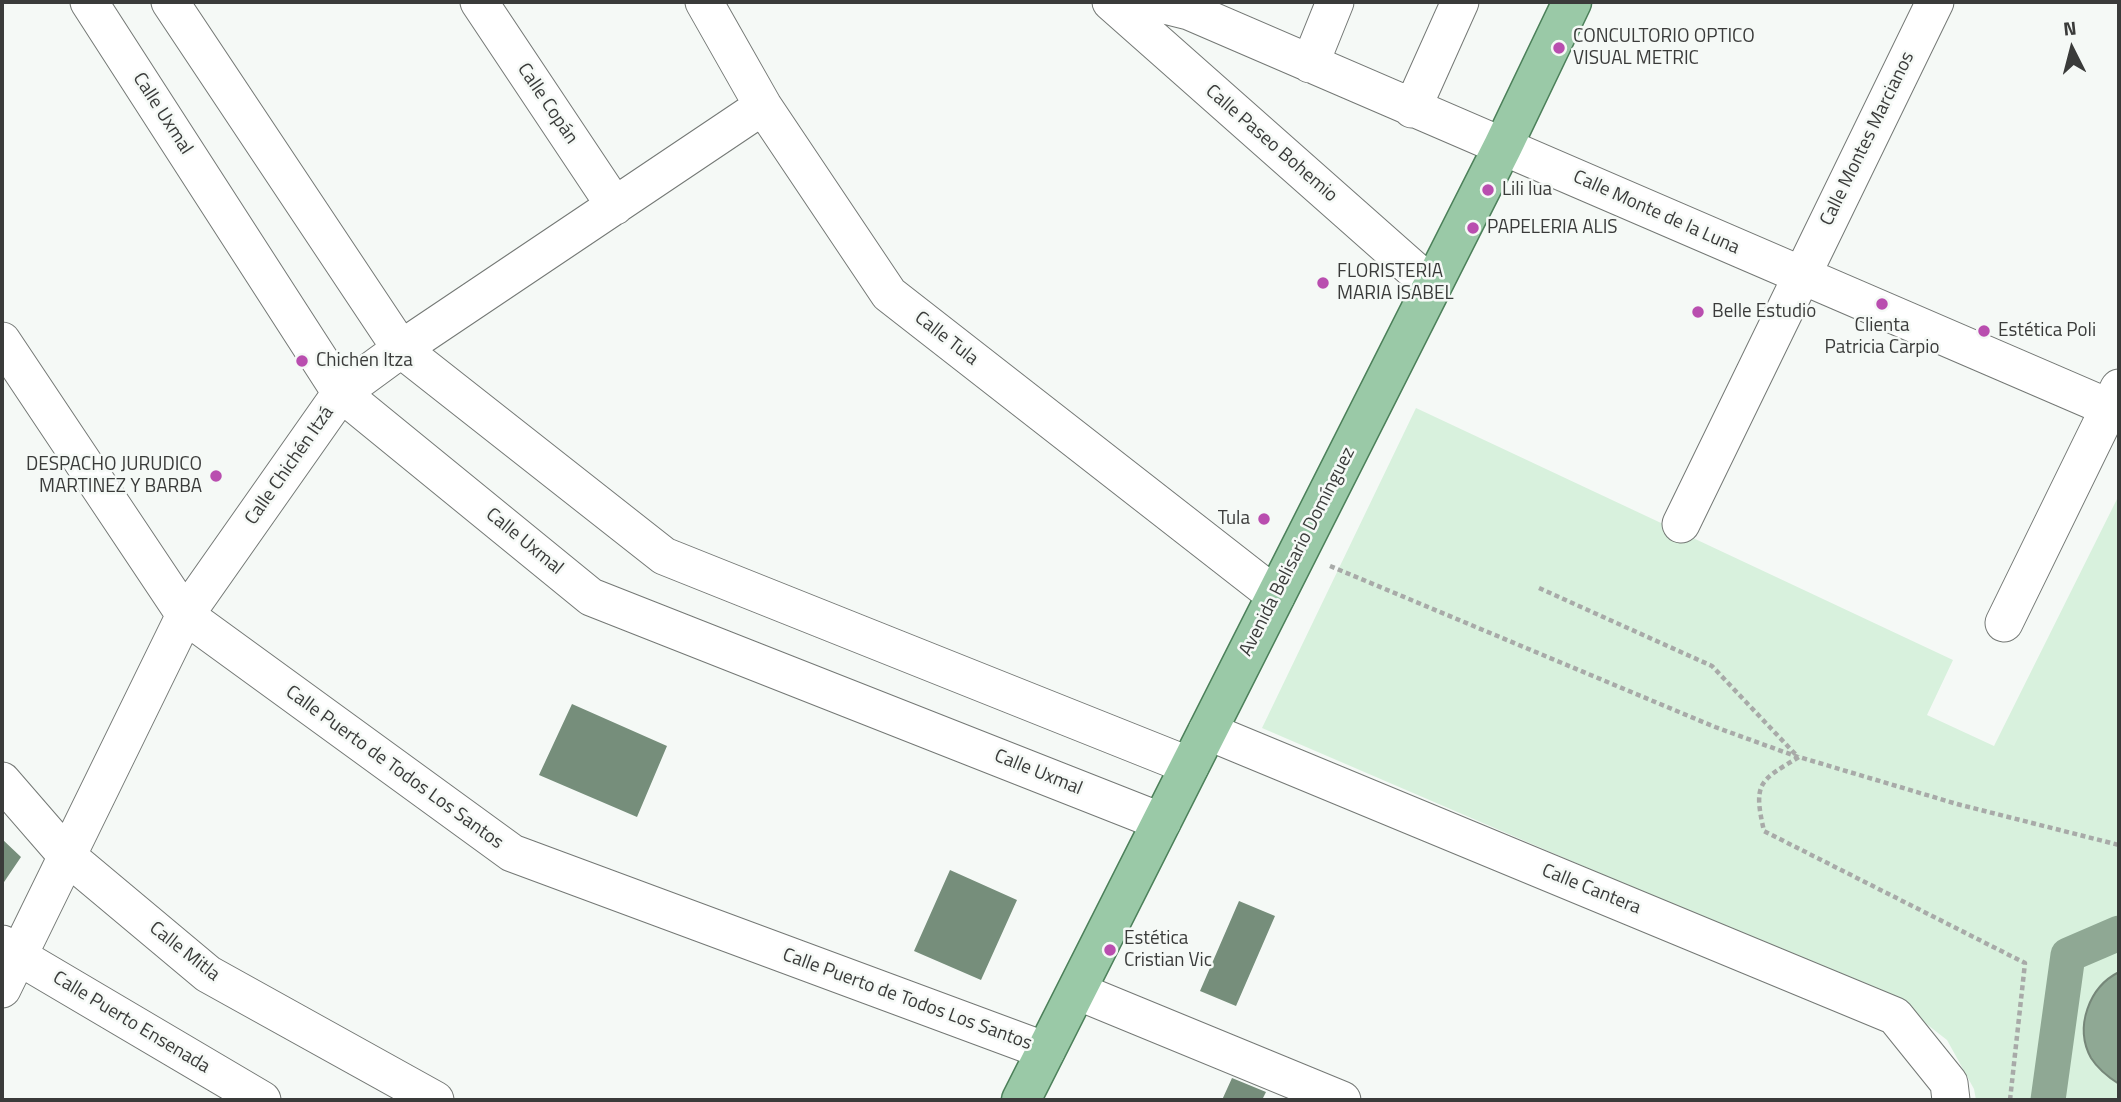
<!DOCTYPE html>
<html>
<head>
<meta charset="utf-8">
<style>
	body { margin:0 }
	#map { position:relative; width:2121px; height:1102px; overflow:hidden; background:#f5f9f6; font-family:"Titillium Web",sans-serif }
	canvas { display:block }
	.frame { position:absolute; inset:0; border:4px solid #3a3b3a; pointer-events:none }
	.north { position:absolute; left:2037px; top:14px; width:70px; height:70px; -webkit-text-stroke:5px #f5f9f6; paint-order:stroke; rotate:354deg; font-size:19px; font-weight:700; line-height:28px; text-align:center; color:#3a3b3a }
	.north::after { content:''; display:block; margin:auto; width:24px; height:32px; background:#3a3b3a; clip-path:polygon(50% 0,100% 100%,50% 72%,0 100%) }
</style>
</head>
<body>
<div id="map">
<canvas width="2121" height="1102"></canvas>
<div class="frame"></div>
<div class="north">N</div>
</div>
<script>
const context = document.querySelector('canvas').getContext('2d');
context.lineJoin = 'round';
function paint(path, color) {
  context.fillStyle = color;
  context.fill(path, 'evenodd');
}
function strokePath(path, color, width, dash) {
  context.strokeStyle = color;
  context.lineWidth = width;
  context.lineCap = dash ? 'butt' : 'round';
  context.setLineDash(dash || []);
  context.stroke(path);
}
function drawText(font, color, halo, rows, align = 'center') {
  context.font = font + ' "Titillium Web",sans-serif';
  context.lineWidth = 5;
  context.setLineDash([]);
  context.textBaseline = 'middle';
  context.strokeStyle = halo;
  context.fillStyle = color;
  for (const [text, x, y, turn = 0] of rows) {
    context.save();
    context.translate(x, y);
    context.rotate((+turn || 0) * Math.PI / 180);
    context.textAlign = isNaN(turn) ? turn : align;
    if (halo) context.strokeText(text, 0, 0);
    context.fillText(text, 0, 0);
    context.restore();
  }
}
const green = new Path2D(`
	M 1416,408 L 1953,660 L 1927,715 L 1994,746 L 2119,495 L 2119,1100 L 1976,1100 L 1974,1089 L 1947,1040 L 1897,1001 L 1262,728 Z`);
const water = new Path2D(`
	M 2119,972 L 2119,1084 C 2108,1077 2098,1069 2091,1058 C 2074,1027 2089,987 2119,972 Z`);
const canal = new Path2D(`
	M 2048,1100 L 2068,955 L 2119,933`);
const building = new Path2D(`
	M 572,704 L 667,746 L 637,817 L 539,775 Z
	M 2,839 L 21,857 L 2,885 Z
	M 950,870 L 1017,900 L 981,980 L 914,951 Z
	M 1239,901 L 1275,916 L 1236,1006 L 1200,991 Z
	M 1232,1078 L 1266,1092 L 1262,1100 L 1222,1100 Z`);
const path = new Path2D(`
	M 1330,566 L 1715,727 L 1798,757
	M 1539,588 L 1712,666 L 1798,757
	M 2010,1100 L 2025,963 L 1764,831 C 1753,783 1759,781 1799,757 L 1957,804 L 2119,845`);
const minor = new Path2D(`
	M 89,2 L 341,393 L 591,597 L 1162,822
	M 170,2 L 401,349 L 664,556 L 1190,766
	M 479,2 L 615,206
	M 704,2 L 763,106 L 889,294 L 1276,596
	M 1111,2 L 1432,286
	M 1153,2 L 1189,11 L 2119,412
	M 1310,64 L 1335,2
	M 1412,109 L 1460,2
	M 2,341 L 185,615 L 512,853 L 1046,1051
	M 1681,524 L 1935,2
	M 2004,623 L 2119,388
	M 1207,731 L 1895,1016 L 1949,1083 L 1951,1100
	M 2,781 L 67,856 L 208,974 L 435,1100
	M 2,944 L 18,956 L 262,1100
	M 2,989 L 185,615 L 341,393 L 401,349 L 763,106
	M 1077,991 L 1342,1100`);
const major = new Path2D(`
	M 1021,1100 L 1503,146 L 1572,2`);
const markers = [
	[1559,48,7,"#b94eaf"],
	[1488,190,7,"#b94eaf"],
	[1473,228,7,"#b94eaf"],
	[1323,283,7,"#b94eaf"],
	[1882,304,7,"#b94eaf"],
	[1698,312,7,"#b94eaf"],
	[1984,331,7,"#b94eaf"],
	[302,361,7,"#b94eaf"],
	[216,476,7,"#b94eaf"],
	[1264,519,7,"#b94eaf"],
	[1110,950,7,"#b94eaf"]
];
const poiNames = [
	["CONCULTORIO OPTICO",1573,37],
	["VISUAL METRIC",1573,59],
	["Lili lua",1502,190],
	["PAPELERIA ALIS",1487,228],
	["FLORISTERIA",1337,272],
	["MARIA ISABEL",1337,294],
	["Belle Estudio",1712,312],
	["Clienta",1882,326,"center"],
	["Patricia Carpio",1882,348,"center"],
	["Estética Poli",1998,331],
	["Chichen Itza",316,361],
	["DESPACHO JURUDICO",202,465,"right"],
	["MARTINEZ Y BARBA",202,487,"right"],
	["Tula",1250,519,"right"],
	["Estética",1124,939],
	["Cristian Vic",1124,961]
];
const streetNames = [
	["Calle Copán",547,104,56],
	["Calle Uxmal",162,114,57],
	["Calle Montes Marcianos",1868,139,-64],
	["Calle Paseo Bohemio",1271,144,41],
	["Calle Monte de la Luna",1656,213,24],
	["Calle Tula",946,339,38],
	["Calle Chichén Itzá",290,466,-55],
	["Calle Uxmal",524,542,39],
	["Avenida Belisario Domínguez",1298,552,-63],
	["Calle Puerto de Todos Los Santos",394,768,36],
	["Calle Uxmal",1038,773,22],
	["Calle Cantera",1591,890,22],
	["Calle Mitla",184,952,38],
	["Calle Puerto de Todos Los Santos",907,1000,20],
	["Calle Puerto Ensenada",131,1023,31]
];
paint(green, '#d8f1dd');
paint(water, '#8fa894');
strokePath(water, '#768779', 2);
strokePath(canal, '#8fa894', 35);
paint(building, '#768e7b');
strokePath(minor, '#747875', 39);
strokePath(major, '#4c805a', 41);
strokePath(path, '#a8aaa8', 4.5, [5, 3.5]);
strokePath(minor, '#fff', 37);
strokePath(major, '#9ac9a7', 38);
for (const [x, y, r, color] of markers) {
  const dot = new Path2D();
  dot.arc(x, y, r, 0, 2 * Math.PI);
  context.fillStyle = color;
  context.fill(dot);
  strokePath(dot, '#f5f9f6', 2.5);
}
drawText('19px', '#3a3b3a', '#f5f9f6', poiNames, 'left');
drawText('19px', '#3a3b3a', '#f5f9f6', streetNames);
</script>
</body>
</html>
